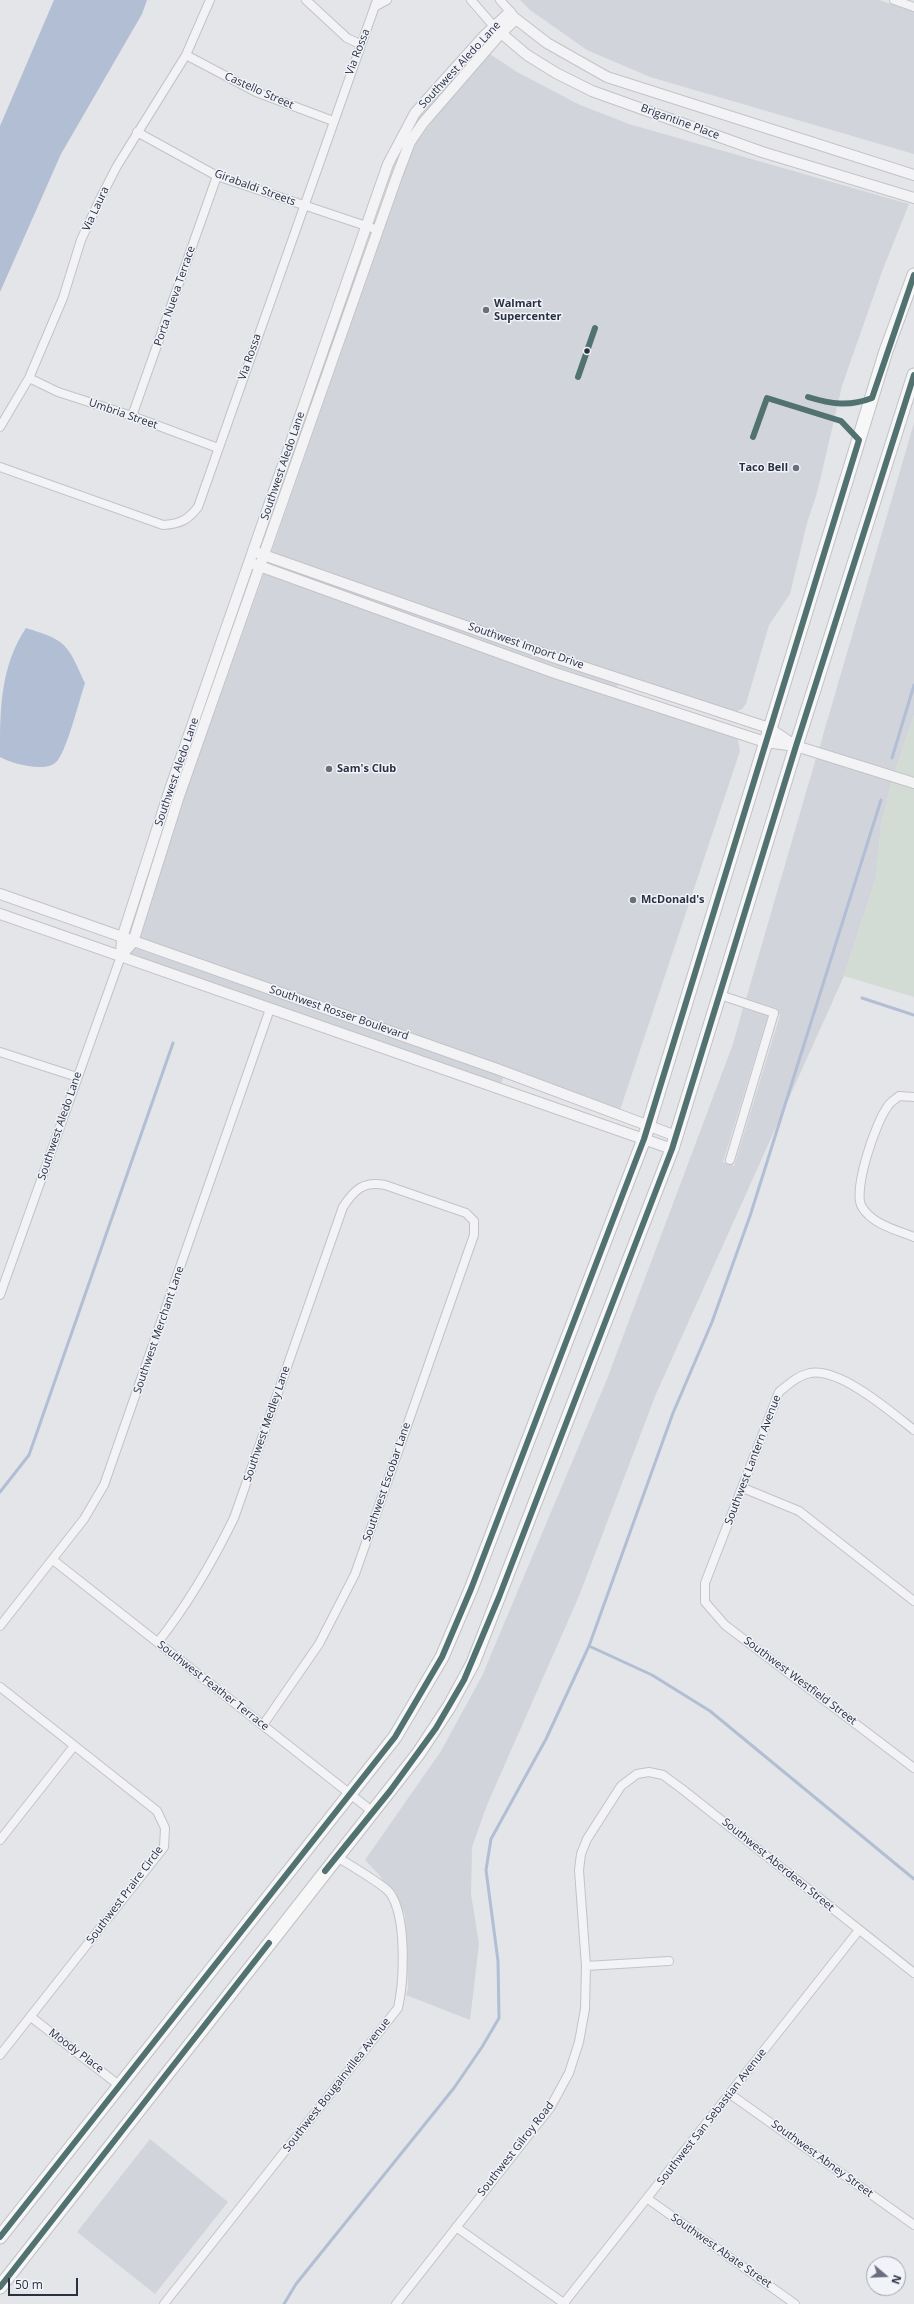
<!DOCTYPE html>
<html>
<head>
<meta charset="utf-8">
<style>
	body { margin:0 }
	#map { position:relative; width:914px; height:2304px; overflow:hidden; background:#e4e5e8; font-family:"Open Sans",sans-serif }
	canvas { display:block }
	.north { position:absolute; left:866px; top:2256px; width:40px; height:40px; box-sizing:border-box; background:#f1f3f8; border:1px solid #a1a5b0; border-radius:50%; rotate:109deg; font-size:11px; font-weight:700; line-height:16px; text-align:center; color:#293043 }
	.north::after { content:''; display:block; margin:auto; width:14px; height:18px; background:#6a6f7d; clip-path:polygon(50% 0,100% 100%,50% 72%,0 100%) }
	.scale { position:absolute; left:8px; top:2278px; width:70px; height:18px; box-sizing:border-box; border:2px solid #293043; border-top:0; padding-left:5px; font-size:12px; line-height:14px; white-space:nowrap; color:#293043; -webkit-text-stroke:3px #f1f3f8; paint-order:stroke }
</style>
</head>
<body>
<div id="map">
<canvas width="914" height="2304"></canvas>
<div class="north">N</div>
<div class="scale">50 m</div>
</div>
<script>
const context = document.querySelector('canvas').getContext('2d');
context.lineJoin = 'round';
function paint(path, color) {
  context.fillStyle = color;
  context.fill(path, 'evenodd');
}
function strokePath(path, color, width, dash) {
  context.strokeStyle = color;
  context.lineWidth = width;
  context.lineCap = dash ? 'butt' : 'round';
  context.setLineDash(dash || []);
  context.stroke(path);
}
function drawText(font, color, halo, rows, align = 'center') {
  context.font = font + ' "Open Sans",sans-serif';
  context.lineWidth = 3;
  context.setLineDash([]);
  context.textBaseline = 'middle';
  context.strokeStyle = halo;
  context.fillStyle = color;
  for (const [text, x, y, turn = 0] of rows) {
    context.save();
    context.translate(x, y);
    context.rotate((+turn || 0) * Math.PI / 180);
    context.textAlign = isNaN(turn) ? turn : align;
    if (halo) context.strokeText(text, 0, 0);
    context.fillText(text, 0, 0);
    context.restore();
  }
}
const built = new Path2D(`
	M 520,0 L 879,0 L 914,12 L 914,154 L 650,77 L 587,50 L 530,10 Z
	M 490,54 L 517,72 L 580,105 L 629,124 L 909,204 L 883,269 L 842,386 L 817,493 L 807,523 L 790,594 L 769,625 L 746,704 L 742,709 L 735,712 L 561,654 L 271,553 L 402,178 L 415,145 L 447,101 Z
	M 914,423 L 914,715 L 895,772 L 819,749 Z
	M 268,562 L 618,683 L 617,687 L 649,699 L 395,611 L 267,564 Z
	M 264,573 L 553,677 L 738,739 L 740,751 L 620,1110 L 507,1067 L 140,939 L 184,797 Z
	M 816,758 L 892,781 L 881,826 L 876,878 L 844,976 L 656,1394 L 579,1596 L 487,1805 L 472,1847 L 471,1894 L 479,1944 L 470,2020 L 406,1995 L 408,1989 L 405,1915 L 395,1891 L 383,1882 L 381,1877 L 365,1860 L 441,1751 L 482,1676 L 607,1379 L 733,1044 L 743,1008 L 768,1016 L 723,1162 L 734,1166 L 780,1015 L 776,1008 L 746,999 Z
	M 135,948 L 504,1076 L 501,1084 L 271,1004 L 130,954 Z
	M 150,2139 L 228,2202 L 155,2294 L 77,2232 Z`);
const green = new Path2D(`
	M 914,715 L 914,778 L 895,772 Z
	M 892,781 L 914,788 L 914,997 L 844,976 L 876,878 L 881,826 Z`);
const water = new Path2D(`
	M 54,0 L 147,0 L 142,14 L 61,154 L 0,292 L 0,126 Z
	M 26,628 C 68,641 67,644 85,683 C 79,701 68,746 58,760 C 48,774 13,764 0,757 C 0,710 0,667 26,628 Z`);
const stream = new Path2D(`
	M 892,758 L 914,685
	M 862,998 L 914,1015
	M 0,1492 L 29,1455 L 173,1043
	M 589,1646 L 652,1675 L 710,1711 L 914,1879
	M 284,2304 L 296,2284 L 454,2088 L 482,2047 L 499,2018 L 498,1961 L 486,1870 L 491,1839 L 546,1739 L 589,1646 L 673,1413 L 712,1322 L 750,1216 L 881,800`);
const minor = new Path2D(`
	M 306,0 L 347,38 L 360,44
	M 471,0 L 498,31
	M 500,0 L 514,16
	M 894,0 L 914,7
	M 376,6 L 387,0
	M 186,55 L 256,92 L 333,121
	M 137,132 L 217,176 L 378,230
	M 29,378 L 58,392 L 132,416 L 218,448
	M 132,416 L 217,176
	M 0,427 L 29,378 L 63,298 L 81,240 L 100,199 L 117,166 L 186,55 L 210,0
	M 0,467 L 163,525 C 180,524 188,520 198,507 L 377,0
	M 720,995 L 774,1013 L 730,1160
	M 0,1052 L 77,1077
	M 914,1097 L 899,1096 C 896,1099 890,1102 888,1106 C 876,1121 852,1191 862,1207 C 872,1224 896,1230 914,1237
	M 0,1295 L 121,956
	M 914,1430 C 891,1412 841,1368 810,1373 C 797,1376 789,1384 779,1392 L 705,1583 L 705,1602 L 725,1625 L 914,1768
	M 743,1488 L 799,1511 L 914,1601
	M 53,1560 L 373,1812
	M 0,1626 L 84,1519 L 104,1485 L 270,1009
	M 158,1642 C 189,1603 212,1563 234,1518 L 343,1207 C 354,1190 363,1181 385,1185 L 466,1213 L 474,1221 L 474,1235 L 355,1574 L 319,1644 L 263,1725
	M 0,1687 L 157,1811 L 165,1828 L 164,1847 L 0,2055
	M 0,1840 L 74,1746
	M 586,1966 L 669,1961
	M 31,2017 L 120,2086
	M 730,2094 L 914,2225
	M 648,2199 L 795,2304
	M 456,2227 L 565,2304
	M 564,2303 L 859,1930
	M 164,2304 L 398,2008 C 404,1981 407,1917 390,1893 C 385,1886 347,1863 337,1857
	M 396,2304 L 550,2108 L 569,2073 L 579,2042 L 585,2009 L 586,1966 L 579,1870 L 581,1854 L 587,1839 L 621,1786 L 637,1774 L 649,1772 L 663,1775 L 682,1789 L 914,1973`);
const tertiary = new Path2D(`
	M 501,33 L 527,55 L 556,73 L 592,91 L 762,152 L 914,198
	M 258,553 L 559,659 L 769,728 L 794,745
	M 254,564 L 555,673 L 765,742 L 796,746 L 914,783
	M 0,894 L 497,1069 L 676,1136
	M 0,914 L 672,1149
	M 121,956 L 133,942 L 179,796 L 397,176 L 410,142 L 423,123 L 501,33 L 516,19 L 547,43 L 607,77 L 914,175
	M 121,956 L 122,938 L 169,792 L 388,164 L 415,113 L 484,36 L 510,12`);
const primary = new Path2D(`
	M 0,2237 L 395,1737 L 442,1657 L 471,1589 L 644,1139 L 886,351 L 914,275
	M 0,2287 L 418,1754 L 449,1707 L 473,1663 L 672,1149 L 796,746 L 914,375`);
const bus1 = new Path2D(`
	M 578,377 L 595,328
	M 808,397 C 831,404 849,407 872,398 L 914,275
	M 325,1871 L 390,1791 L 436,1728 L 464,1680 L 499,1597 L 672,1149 L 796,746 L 914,375
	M 0,2237 L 395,1737 L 442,1657 L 471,1589 L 644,1139 L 859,440 L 841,421 L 767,398 L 753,437
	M 0,2287 L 269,1943`);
const markers = [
	[486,310,4,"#6a6f7d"],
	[587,351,3.5,"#293043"],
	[796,468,4,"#6a6f7d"],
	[329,769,4,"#6a6f7d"],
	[633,900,4,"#6a6f7d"]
];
const streetNames = [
	["Via Rossa",358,52,-69],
	["Southwest Aledo Lane",460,65,-47],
	["Castello Street",259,91,24],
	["Brigantine Place",680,122,20],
	["Girabaldi Streets",255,188,20],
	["Via Laura",96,209,-65],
	["Porta Nueva Terrace",175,296,-71],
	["Via Rossa",250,357,-71],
	["Umbria Street",123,414,19],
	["Southwest Aledo Lane",283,466,-71],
	["Southwest Import Drive",526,646,19],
	["Southwest Aledo Lane",177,772,-71],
	["Southwest Rosser Boulevard",339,1013,19],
	["Southwest Aledo Lane",60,1126,-71],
	["Southwest Merchant Lane",159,1330,-71],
	["Southwest Medley Lane",267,1424,-71],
	["Southwest Lantern Avenue",753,1460,-69],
	["Southwest Escobar Lane",387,1482,-71],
	["Southwest Westfield Street",800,1681,37],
	["Southwest Feather Terrace",213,1686,38],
	["Southwest Aberdeen Street",778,1865,39],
	["Southwest Praire Circle",125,1895,-53],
	["Moody Place",76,2051,37],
	["Southwest Bougainvillea Avenue",337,2085,-52],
	["Southwest San Sebastian Avenue",712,2117,-52],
	["Southwest Gilroy Road",516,2149,-52],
	["Southwest Abney Street",822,2159,36],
	["Southwest Abate Street",721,2251,35]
];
const poiNames = [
	["Walmart",494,304],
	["Supercenter",494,317],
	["Taco Bell",788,468,"right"],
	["Sam's Club",337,769],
	["McDonald's",641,900]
];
paint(built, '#d2d4db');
paint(green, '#d3dcd4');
paint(water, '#b2bed4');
strokePath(stream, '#b2bed4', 3);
strokePath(minor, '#c2c3c6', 10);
strokePath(tertiary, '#c2c3c6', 12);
strokePath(primary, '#c0c2c6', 15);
strokePath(minor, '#f3f3f6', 8);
strokePath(tertiary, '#f3f3f6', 10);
strokePath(primary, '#f7f7f7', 13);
strokePath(bus1, '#527271', 6);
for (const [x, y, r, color] of markers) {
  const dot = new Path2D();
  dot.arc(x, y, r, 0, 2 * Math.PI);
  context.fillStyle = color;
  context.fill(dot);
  strokePath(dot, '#f1f3f8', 1.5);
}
drawText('11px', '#293043', '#f1f3f8', streetNames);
drawText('bold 11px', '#293043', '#f1f3f8', poiNames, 'left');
</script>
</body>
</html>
